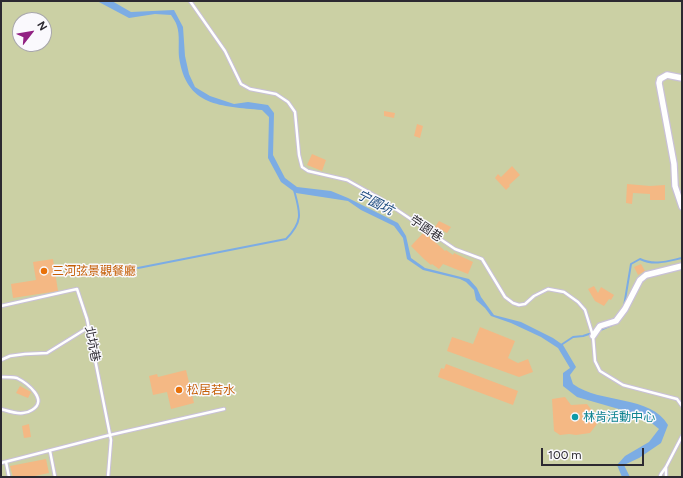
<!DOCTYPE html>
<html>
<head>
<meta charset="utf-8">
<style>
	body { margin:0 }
	#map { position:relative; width:683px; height:478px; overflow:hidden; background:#f0e8ff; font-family:Figtree,sans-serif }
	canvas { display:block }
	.frame { position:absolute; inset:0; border:2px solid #2c2931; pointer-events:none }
	.north { position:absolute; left:12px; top:12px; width:40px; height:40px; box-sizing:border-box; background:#faf9fd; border:1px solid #a8a6ab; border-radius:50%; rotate:59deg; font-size:11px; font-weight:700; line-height:16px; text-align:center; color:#2c2931 }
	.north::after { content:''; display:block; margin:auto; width:14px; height:18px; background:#912182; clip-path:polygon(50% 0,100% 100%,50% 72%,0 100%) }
	.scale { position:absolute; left:541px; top:448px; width:103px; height:18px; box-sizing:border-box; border:2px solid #2c2931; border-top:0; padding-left:5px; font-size:12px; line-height:14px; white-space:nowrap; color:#2c2931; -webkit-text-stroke:3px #faf9fd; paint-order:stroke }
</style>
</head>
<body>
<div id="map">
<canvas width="683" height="478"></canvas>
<div class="frame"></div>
<div class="north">N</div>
<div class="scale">100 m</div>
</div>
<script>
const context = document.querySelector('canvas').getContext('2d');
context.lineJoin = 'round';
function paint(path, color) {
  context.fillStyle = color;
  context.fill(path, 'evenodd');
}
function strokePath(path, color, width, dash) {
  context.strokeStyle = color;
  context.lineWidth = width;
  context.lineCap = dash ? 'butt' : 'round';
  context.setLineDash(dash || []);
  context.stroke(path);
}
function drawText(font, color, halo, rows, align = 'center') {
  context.font = font + ' Figtree,"Noto Sans TC",sans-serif';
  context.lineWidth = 3;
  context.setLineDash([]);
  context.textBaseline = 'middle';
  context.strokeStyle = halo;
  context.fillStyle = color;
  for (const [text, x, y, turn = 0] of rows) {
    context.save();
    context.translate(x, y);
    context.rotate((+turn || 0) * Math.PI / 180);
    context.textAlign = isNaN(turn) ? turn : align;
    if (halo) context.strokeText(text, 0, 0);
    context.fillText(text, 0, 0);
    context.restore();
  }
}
const green = new Path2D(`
	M 1,1 L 682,1 L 682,477 L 1,477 ZM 20,20 L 44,20 L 44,44 L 20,44 Z`);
const water = new Path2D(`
	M 97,1 L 112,1 L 131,12 L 174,10 L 183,27 L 185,56 L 189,74 L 195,87 L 210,96 L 234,104 L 248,102 L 268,105 L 274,113 L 273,155 L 285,178 L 297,187 L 331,191 L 348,198 L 398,223 L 406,236 L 411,258 L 425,268 L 469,279 L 477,288 L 481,297 L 494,315 L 521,322 L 553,338 L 563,345 L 576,367 L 570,375 L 573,384 C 600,404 651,395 668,425 L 661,443 L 639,458 L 624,465 L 630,477 L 622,477 L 617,465 L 625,456 L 649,442 L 659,429 L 643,416 L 577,397 L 563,386 L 563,373 L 570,368 L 558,348 L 541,337 L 511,323 L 491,316 L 485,308 L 476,300 L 474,290 L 466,282 L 460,279 L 423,270 L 407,259 L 403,238 L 394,226 L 361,210 L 348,201 L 296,193 L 281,182 L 268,158 L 269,117 L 262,110 C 221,106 186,107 179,57 C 178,47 180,35 177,26 C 176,22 173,18 171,15 L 155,14 L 129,18 Z`);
const stream = new Path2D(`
	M 138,268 L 286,239 C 304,221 300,212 294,190
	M 624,306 L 631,264 L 640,259 C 654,266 668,261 682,258
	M 598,331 L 612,325
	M 561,345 L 573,337 L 583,336 L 592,333`);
const building = new Path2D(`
	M 384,111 L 395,113 L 394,118 L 384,116 Z
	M 417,124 L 423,126 L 420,138 L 414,136 Z
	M 312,154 L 326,160 L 322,171 L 307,165 Z
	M 512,166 L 520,175 L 509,185 L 510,186 L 506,190 L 495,178 L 498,174 L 501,177 Z
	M 627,184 L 650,186 L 665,185 L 665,200 L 650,200 L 650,194 L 633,193 L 632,204 L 626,203 Z
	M 439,221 L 451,227 L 447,233 L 435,227 Z
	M 424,232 L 445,251 L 446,250 L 453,255 L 454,253 L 473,262 L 468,274 L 443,264 L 439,269 L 432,264 L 431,265 L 424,259 L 411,246 Z
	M 53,259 L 58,291 L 13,298 L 11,284 L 36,280 L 33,262 Z
	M 641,264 L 645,271 L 638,275 L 634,267 Z
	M 594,286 L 598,293 L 601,287 L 614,295 L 611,300 L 609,299 L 604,306 L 595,301 L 588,289 Z
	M 480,327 L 515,341 L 508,358 L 518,363 L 528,359 L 533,372 L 519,377 L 447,351 L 452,337 L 473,344 Z
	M 446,364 L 518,391 L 513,405 L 438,377 L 441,368 L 444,369 Z
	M 186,370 L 194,403 L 171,409 L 167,392 L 153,395 L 149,376 L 157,374 L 158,377 Z
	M 20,386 L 31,392 L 28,398 L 16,393 Z
	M 565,397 L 571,405 L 587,404 L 590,408 L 596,414 L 597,424 L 590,433 L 576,435 L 569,434 L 560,435 L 554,431 L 552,399 Z
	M 29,424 L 31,437 L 24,438 L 22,426 Z
	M 46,459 L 49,473 L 30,477 L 13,477 L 10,466 Z`);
const lane = new Path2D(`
	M 190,1 L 225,51 L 241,84 L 250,89 L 276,94 L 288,102 L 295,112 L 299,155 L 302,167 L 308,171 L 347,180 L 381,199 L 455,249 L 482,259 L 505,297 L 513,303 L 519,305 L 525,304 L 534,296 L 548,289 L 564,292 L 578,302 L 585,310 L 593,336 L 595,361 L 600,371 L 623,385 L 677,399 L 682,406
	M 1,306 L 77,289 L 87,319 L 111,440 L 108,477
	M 1,360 L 10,356 L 25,354 L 47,353 L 89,327
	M 1,377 C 6,377 12,377 17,378 C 27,383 49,400 32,410 C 29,412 26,413 23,413 C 16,414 8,411 1,409
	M 50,451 L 55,477
	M 6,462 L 9,477
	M 1,463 L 110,435 L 224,409
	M 660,477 L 661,474 L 666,467
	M 666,477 L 666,467 L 682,436`);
const street = new Path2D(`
	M 682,78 L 667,75 L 660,79 L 659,83 L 674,164 L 675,186 L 682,207
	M 593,336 L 600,326 L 616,321 L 625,309 L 640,280 L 646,275 L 682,266`);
const markers = [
	[44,271,4,"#e8710a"],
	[179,390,4,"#e8710a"],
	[575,417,4,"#0f9aa8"]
];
const streetNames = [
	["苧園巷",426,229,34],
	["北坑巷",92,344,79]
];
const foodNames = [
	["三河弦景觀餐廳",52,271],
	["松居若水",187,390]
];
const cultureNames = [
	["林肯活動中心",583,417]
];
const waterNames = [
	["宁園坑",375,203,27]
];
paint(green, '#cbd0a4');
paint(water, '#7cace4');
strokePath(stream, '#7cace4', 2);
paint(building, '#f4b884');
strokePath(lane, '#c9c1d7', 4.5);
strokePath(street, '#c9c1d7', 8);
strokePath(lane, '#fff', 2.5);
strokePath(street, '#fff', 5.5);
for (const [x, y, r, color] of markers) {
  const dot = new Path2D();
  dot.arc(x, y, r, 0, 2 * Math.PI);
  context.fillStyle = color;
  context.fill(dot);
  strokePath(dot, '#faf9fd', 1.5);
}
drawText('12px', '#2c2931', '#faf9fd', streetNames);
drawText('12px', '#c56008', '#faf9fd', foodNames, 'left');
drawText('12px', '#0d838f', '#faf9fd', cultureNames, 'left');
drawText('italic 13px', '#19497d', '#faf9fd', waterNames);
</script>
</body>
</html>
